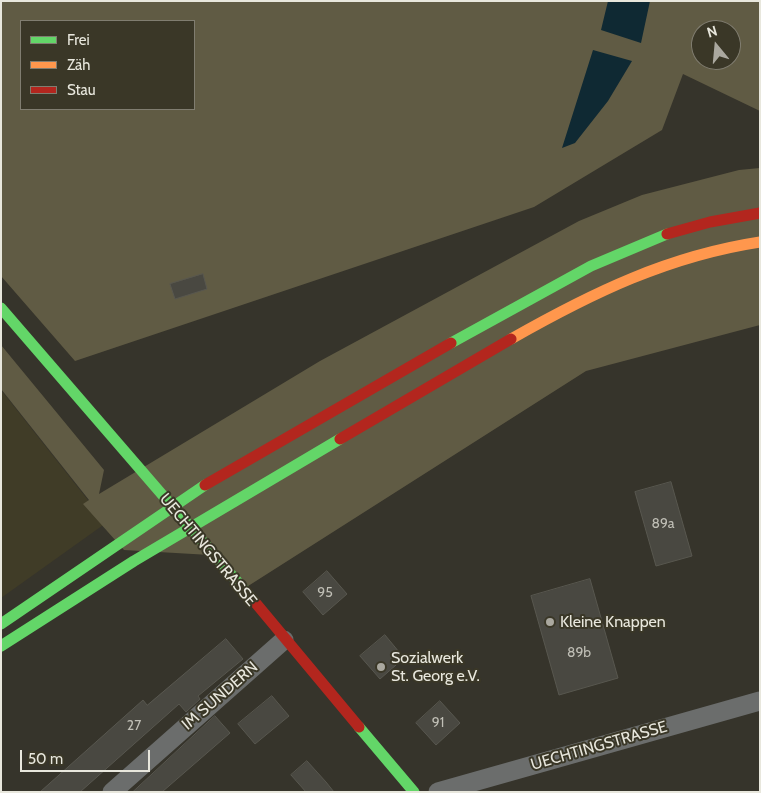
<!DOCTYPE html>
<html>
<head>
<meta charset="utf-8">
<style>
	body { margin:0 }
	#map { position:relative; width:761px; height:793px; overflow:hidden; background:#36342b; font-family:Cabin,sans-serif }
	canvas { display:block }
	.frame { position:absolute; inset:0; border:2px solid #e8e7dd; pointer-events:none }
	.legend { position:absolute; left:20px; top:20px; width:175px; height:90px; box-sizing:border-box; background:#3a3727; border:1px solid #807d70; margin:0; padding:6px 9px; list-style:none; font-size:15px; color:#e8e7dd }
	.legend li { display:flex; align-items:center; gap:10px; height:25px }
	.legend b { width:25px; border:1px solid #807d70 }
	.north { position:absolute; left:691px; top:20px; width:50px; height:50px; box-sizing:border-box; background:#3a3727; border:1px solid #807d70; border-radius:50%; rotate:343deg; font-size:14px; font-weight:700; line-height:20px; text-align:center; color:#e8e7dd }
	.north::after { content:''; display:block; margin:auto; width:18px; height:22px; background:#aaa89f; clip-path:polygon(50% 0,100% 100%,50% 72%,0 100%) }
	.scale { position:absolute; left:20px; top:750px; width:130px; height:22px; box-sizing:border-box; border:2px solid #e8e7dd; border-top:0; padding-left:6px; font-size:15px; line-height:18px; white-space:nowrap; color:#e8e7dd; -webkit-text-stroke:4px #3a3727; paint-order:stroke }
</style>
</head>
<body>
<div id="map">
<canvas width="761" height="793"></canvas>
<div class="frame"></div>
<ul class="legend">
<li><b style="height:6px;background:#63d668"></b>Frei</li>
<li><b style="height:6px;background:#ff974d"></b>Zäh</li>
<li><b style="height:6px;background:#b3261e"></b>Stau</li>
</ul>
<div class="north">N</div>
<div class="scale">50 m</div>
</div>
<script>
const context = document.querySelector('canvas').getContext('2d');
context.lineJoin = 'round';
function paint(path, color) {
  context.fillStyle = color;
  context.fill(path, 'evenodd');
}
function strokePath(path, color, width, dash) {
  context.strokeStyle = color;
  context.lineWidth = width;
  context.lineCap = dash ? 'butt' : 'round';
  context.setLineDash(dash || []);
  context.stroke(path);
}
function drawText(font, color, halo, rows, align = 'center') {
  context.font = font + ' Cabin,sans-serif';
  context.lineWidth = 4;
  context.setLineDash([]);
  context.textBaseline = 'middle';
  context.strokeStyle = halo;
  context.fillStyle = color;
  for (const [text, x, y, turn = 0] of rows) {
    context.save();
    context.translate(x, y);
    context.rotate((+turn || 0) * Math.PI / 180);
    context.textAlign = isNaN(turn) ? turn : align;
    if (halo) context.strokeText(text, 0, 0);
    context.fillText(text, 0, 0);
    context.restore();
  }
}
const built = new Path2D(`
	M 1,390 L 106,523 L 1,598 Z`);
const green = new Path2D(`
	M 1,1 L 760,1 L 760,111 L 683,74 L 662,130 L 534,207 L 75,361 L 1,276 ZM 21,21 L 194,21 L 194,109 L 21,109 ZM 701,30 L 731,30 L 731,60 L 701,60 Z
	M 760,168 L 760,325 L 586,371 L 245,588 L 210,555 L 124,550 L 83,504 L 89,500 L 1,389 L 1,345 L 104,470 L 99,494 L 320,361 L 579,221 L 642,195 L 739,170 Z`);
const water = new Path2D(`
	M 608,1 L 650,1 L 641,43 L 601,30 Z
	M 593,50 L 632,61 L 608,101 L 575,143 L 562,148 Z`);
const building = new Path2D(`
	M 203,274 L 207,289 L 175,299 L 170,284 Z
	M 671,482 L 692,556 L 656,566 L 635,492 Z
	M 327,571 L 347,594 L 323,615 L 303,592 Z
	M 590,579 L 618,678 L 559,695 L 531,596 Z
	M 385,635 L 404,658 L 380,679 L 360,656 Z
	M 226,639 L 243,659 L 198,696 L 200,699 L 186,712 L 179,704 L 80,792 L 40,792 L 143,700 L 147,705 Z
	M 272,696 L 289,716 L 255,744 L 238,724 Z
	M 440,701 L 460,723 L 436,745 L 416,723 Z
	M 215,716 L 230,733 L 162,792 L 133,792 Z
	M 307,761 L 326,782 L 334,792 L 306,792 L 291,775 Z`);
const street = new Path2D(`
	M 112,792 L 284,640
	M 438,792 L 760,701`);
const fast = new Path2D(`
	M 1,308 L 254,601
	M 451,343 L 591,266 L 667,234
	M 1,624 L 205,485
	M 1,646 L 134,561 L 340,439
	M 359,727 L 414,792`);
const slow = new Path2D(`
	M 511,339 C 592,293 668,256 760,242`);
const jam = new Path2D(`
	M 667,234 L 710,222 L 760,213
	M 340,439 L 511,339
	M 205,485 L 451,343
	M 254,601 L 359,727`);
const markers = [
	[550,622,5,"#aaa89f"],
	[381,667,5,"#aaa89f"]
];
const numberNames = [
	["89a",663,524],
	["95",325,593],
	["89b",579,653],
	["91",438,723],
	["27",134,726]
];
const streetNames = [
	["UECHTINGSTRASSE",208,550,50],
	["IM SUNDERN",220,696,-41],
	["UECHTINGSTRASSE",599,746,-16]
];
const poiNames = [
	["Kleine Knappen",560,622],
	["Sozialwerk",391,658],
	["St. Georg e.V.",391,676]
];
paint(built, '#403c27');
paint(green, '#605b44');
paint(water, '#0f2933');
paint(building, '#494841');
strokePath(building, '#58574f', 1);
strokePath(street, '#6b6d6c', 19);
strokePath(fast, '#63d668', 11);
strokePath(slow, '#ff974d', 11);
strokePath(jam, '#b3261e', 11);
for (const [x, y, r, color] of markers) {
  const dot = new Path2D();
  dot.arc(x, y, r, 0, 2 * Math.PI);
  context.fillStyle = color;
  context.fill(dot);
  strokePath(dot, '#3a3727', 2);
}
drawText('14px', '#c0bfb6', null, numberNames);
drawText('16px', '#e8e7dd', '#3a3727', streetNames);
drawText('16px', '#e8e7dd', '#3a3727', poiNames, 'left');
</script>
</body>
</html>
